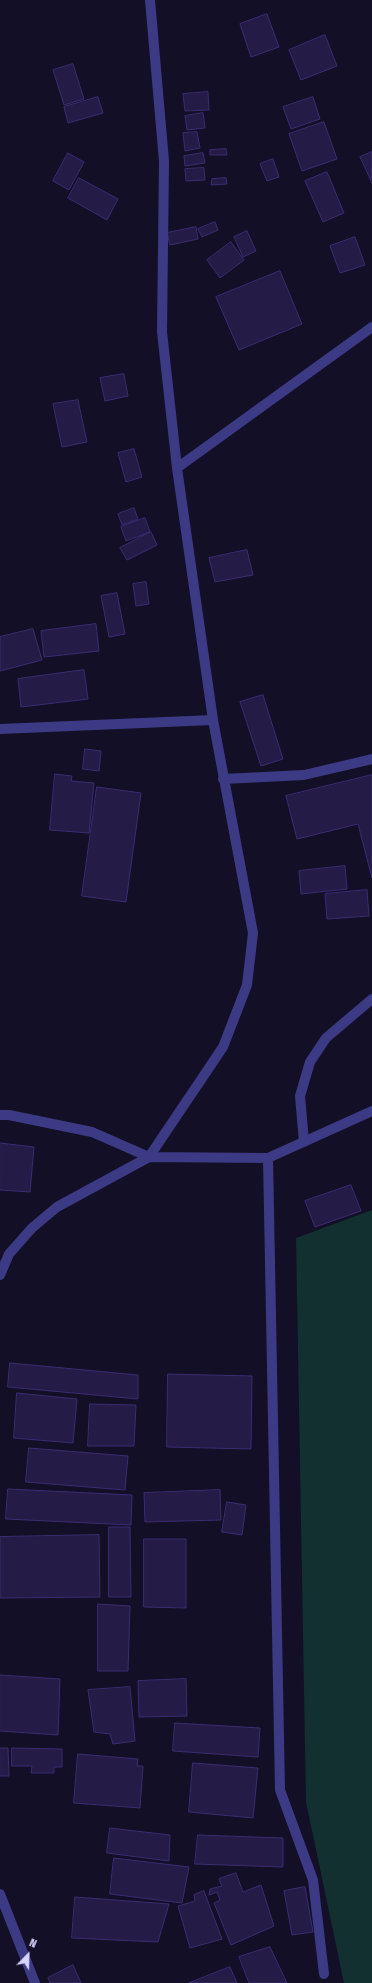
<!DOCTYPE html>
<html>
<head>
<meta charset="utf-8">
<style>
	body { margin:0 }
	#map { position:relative; width:372px; height:1983px; overflow:hidden; background:#130f26; font-family:"Fira Sans Condensed",sans-serif }
	canvas { display:block }
	.north { position:absolute; left:8px; top:1935px; width:40px; height:40px; -webkit-text-stroke:3px #130f26; paint-order:stroke; rotate:23deg; font-size:11px; font-weight:700; line-height:16px; text-align:center; color:#d9d4ff }
	.north::after { content:''; display:block; margin:auto; width:14px; height:18px; background:#d9d4ff; clip-path:polygon(50% 0,100% 100%,50% 72%,0 100%) }
</style>
</head>
<body>
<div id="map">
<canvas width="372" height="1983"></canvas>
<div class="north">N</div>
</div>
<script>
const context = document.querySelector('canvas').getContext('2d');
context.lineJoin = 'round';
function paint(path, color) {
  context.fillStyle = color;
  context.fill(path, 'evenodd');
}
function strokePath(path, color, width, dash) {
  context.strokeStyle = color;
  context.lineWidth = width;
  context.lineCap = dash ? 'butt' : 'round';
  context.setLineDash(dash || []);
  context.stroke(path);
}
const green = new Path2D(`
	M 372,1210 L 372,1983 L 344,1983 L 306,1802 L 296,1238 Z`);
const building = new Path2D(`
	M 267,14 L 279,47 L 251,57 L 240,24 Z
	M 325,35 L 337,66 L 301,80 L 289,50 Z
	M 73,64 L 84,99 L 64,105 L 53,70 Z
	M 208,92 L 209,110 L 185,111 L 183,94 Z
	M 98,97 L 103,113 L 68,123 L 64,107 Z
	M 313,97 L 320,119 L 291,129 L 283,107 Z
	M 203,113 L 205,128 L 187,130 L 185,116 Z
	M 324,122 L 337,159 L 302,171 L 289,134 Z
	M 197,132 L 200,148 L 185,151 L 183,133 Z
	M 226,149 L 227,155 L 210,155 L 210,150 Z
	M 372,152 L 372,183 L 360,157 Z
	M 68,153 L 84,162 L 69,190 L 53,181 Z
	M 203,153 L 205,163 L 185,166 L 184,156 Z
	M 273,159 L 279,177 L 267,181 L 260,164 Z
	M 204,168 L 205,180 L 186,181 L 185,169 Z
	M 327,172 L 344,213 L 323,222 L 305,181 Z
	M 79,178 L 118,199 L 107,220 L 68,198 Z
	M 226,178 L 227,184 L 211,185 L 212,179 Z
	M 215,222 L 218,230 L 202,237 L 198,229 Z
	M 196,227 L 198,239 L 170,245 L 167,233 Z
	M 247,231 L 256,251 L 243,257 L 234,237 Z
	M 355,237 L 365,265 L 340,273 L 330,246 Z
	M 231,242 L 244,260 L 220,278 L 207,260 Z
	M 280,271 L 302,324 L 239,350 L 216,297 Z
	M 124,374 L 128,396 L 105,401 L 100,378 Z
	M 78,400 L 87,442 L 62,447 L 53,404 Z
	M 134,449 L 142,477 L 126,482 L 118,453 Z
	M 134,508 L 138,519 L 122,525 L 118,514 Z
	M 145,518 L 150,532 L 126,541 L 121,527 Z
	M 151,532 L 157,545 L 127,560 L 120,548 Z
	M 247,550 L 253,575 L 215,582 L 209,558 Z
	M 146,582 L 149,604 L 136,606 L 133,584 Z
	M 117,593 L 125,634 L 109,637 L 101,596 Z
	M 96,624 L 99,651 L 44,657 L 41,631 Z
	M 33,629 L 42,660 L 0,671 L 0,637 Z
	M 84,670 L 88,699 L 21,707 L 18,679 Z
	M 263,695 L 283,759 L 261,766 L 240,702 Z
	M 85,749 L 101,751 L 99,771 L 83,769 Z
	M 55,774 L 72,776 L 71,781 L 94,783 L 89,833 L 50,830 Z
	M 372,775 L 372,878 L 358,824 L 297,839 L 286,796 Z
	M 97,787 L 141,793 L 126,902 L 82,896 Z
	M 345,866 L 347,889 L 301,894 L 299,871 Z
	M 367,890 L 369,916 L 327,919 L 325,894 Z
	M 0,1143 L 34,1147 L 30,1192 L 0,1190 Z
	M 351,1185 L 361,1211 L 315,1227 L 305,1201 Z
	M 10,1363 L 138,1375 L 138,1399 L 8,1387 Z
	M 168,1374 L 252,1376 L 251,1449 L 167,1447 Z
	M 17,1393 L 77,1399 L 73,1443 L 14,1438 Z
	M 90,1404 L 136,1405 L 134,1446 L 88,1446 Z
	M 29,1448 L 128,1456 L 125,1490 L 26,1482 Z
	M 8,1489 L 132,1495 L 131,1525 L 6,1519 Z
	M 220,1490 L 221,1520 L 145,1522 L 144,1493 Z
	M 227,1502 L 246,1505 L 242,1535 L 222,1532 Z
	M 109,1527 L 130,1527 L 131,1597 L 109,1597 Z
	M 99,1535 L 100,1597 L 0,1598 L 0,1537 Z
	M 144,1539 L 186,1539 L 186,1608 L 144,1607 Z
	M 98,1604 L 130,1606 L 128,1671 L 98,1671 Z
	M 0,1675 L 60,1679 L 58,1735 L 0,1731 Z
	M 186,1679 L 187,1716 L 139,1717 L 138,1681 Z
	M 130,1687 L 135,1741 L 113,1744 L 110,1734 L 94,1732 L 88,1690 Z
	M 175,1723 L 260,1728 L 258,1757 L 173,1751 Z
	M 0,1748 L 8,1748 L 9,1776 L 0,1776 Z
	M 12,1748 L 62,1749 L 62,1767 L 54,1767 L 54,1773 L 31,1773 L 32,1766 L 12,1766 Z
	M 78,1754 L 138,1759 L 137,1766 L 143,1766 L 140,1808 L 74,1803 Z
	M 193,1763 L 258,1768 L 253,1818 L 189,1812 Z
	M 110,1828 L 170,1835 L 169,1861 L 107,1853 Z
	M 198,1835 L 283,1838 L 283,1867 L 195,1864 Z
	M 114,1858 L 189,1867 L 182,1903 L 110,1894 Z
	M 236,1873 L 243,1892 L 261,1885 L 274,1926 L 231,1945 L 214,1903 L 220,1900 L 217,1892 L 209,1895 L 210,1889 L 222,1886 L 219,1879 Z
	M 305,1887 L 313,1932 L 292,1935 L 284,1891 Z
	M 204,1891 L 222,1939 L 190,1948 L 178,1906 L 195,1901 L 194,1895 Z
	M 75,1897 L 169,1904 L 158,1942 L 72,1938 Z
	M 270,1947 L 287,1983 L 249,1983 L 239,1957 Z
	M 73,1965 L 81,1983 L 50,1983 L 48,1978 Z
	M 230,1967 L 237,1983 L 189,1983 Z`);
const minor = new Path2D(`
	M 177,468 L 372,327
	M 0,729 L 213,720
	M 223,779 L 304,775 L 372,759
	M 0,1115 L 9,1115 L 92,1132 L 149,1157 L 268,1158 L 372,1111
	M 304,1142 L 300,1096 L 310,1062 L 326,1038 L 372,999
	M 268,1158 L 280,1790 L 313,1880 L 324,1974
	M 0,1275 L 9,1254 L 32,1228 L 57,1207 L 149,1157 L 223,1047 L 247,985 L 253,933 L 213,720 L 177,468 L 162,332 L 164,161 L 150,0
	M 0,1894 L 35,1983`);
paint(green, '#12302f');
paint(building, '#241b47');
strokePath(building, '#3b2d73', 1);
strokePath(minor, '#3d3a85', 10);
</script>
</body>
</html>
